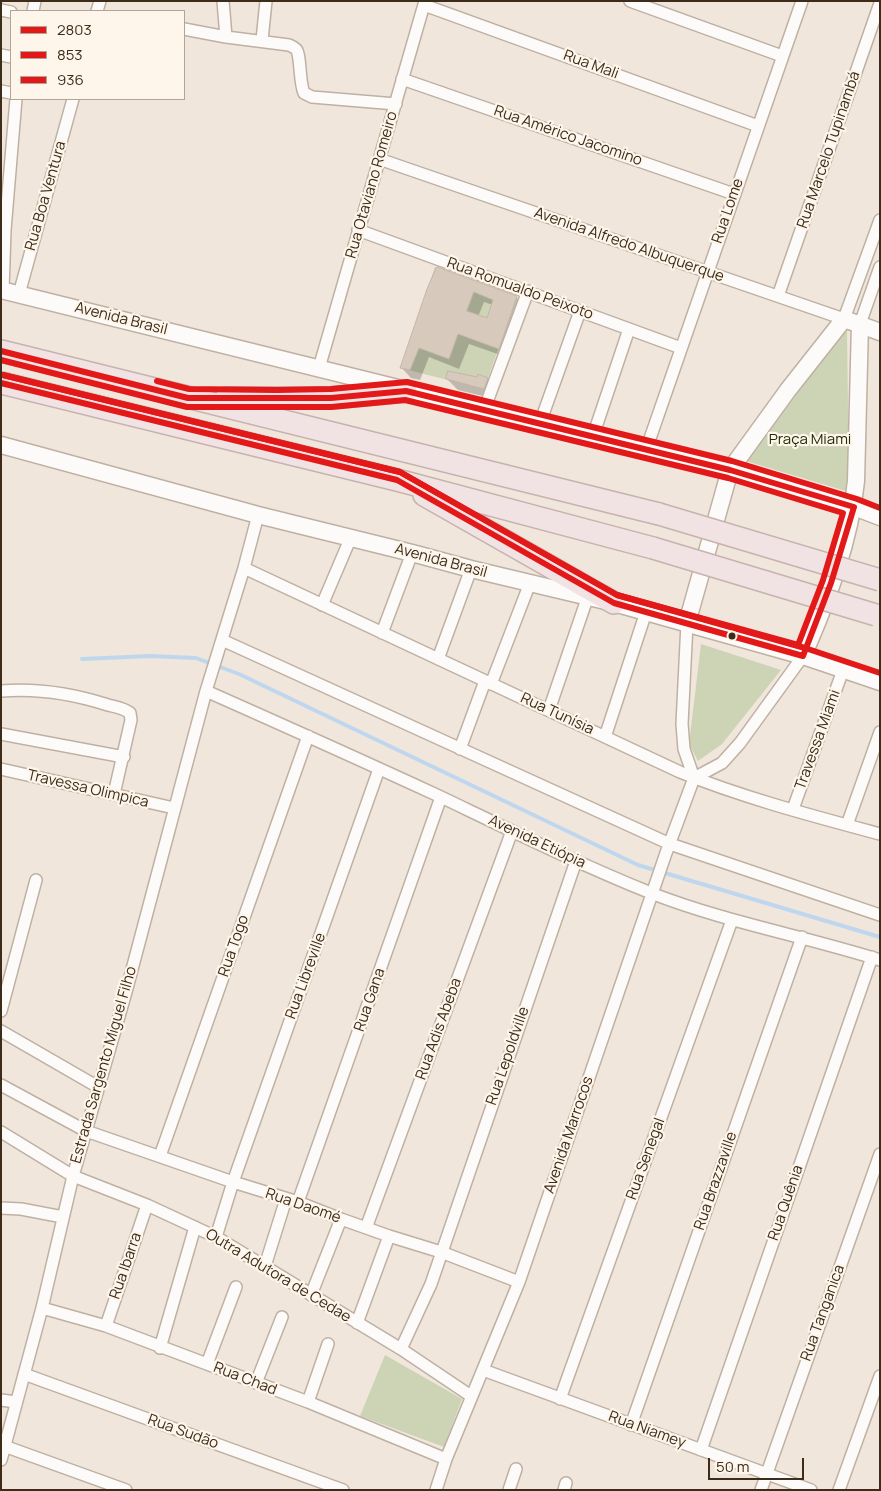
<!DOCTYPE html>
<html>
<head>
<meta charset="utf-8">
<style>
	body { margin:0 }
	#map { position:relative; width:881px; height:1491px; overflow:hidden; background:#f1e6db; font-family:Manrope,sans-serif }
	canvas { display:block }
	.frame { position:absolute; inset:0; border:2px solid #3d2c19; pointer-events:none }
	.legend { position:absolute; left:10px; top:10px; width:175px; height:90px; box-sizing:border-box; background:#fef5eb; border:1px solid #b1a597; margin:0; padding:6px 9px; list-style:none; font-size:15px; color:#3d2c19 }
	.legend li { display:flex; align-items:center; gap:10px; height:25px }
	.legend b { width:25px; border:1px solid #b1a597 }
	.scale { position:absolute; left:708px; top:1458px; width:96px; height:22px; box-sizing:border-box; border:2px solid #3d2c19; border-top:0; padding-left:6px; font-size:15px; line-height:18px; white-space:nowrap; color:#3d2c19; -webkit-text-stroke:4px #fef5eb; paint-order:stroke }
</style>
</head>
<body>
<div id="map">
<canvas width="881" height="1491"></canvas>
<div class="frame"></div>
<ul class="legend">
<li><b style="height:6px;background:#e31919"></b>2803</li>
<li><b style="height:6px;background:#e31919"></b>853</li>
<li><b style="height:6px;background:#e31919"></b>936</li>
</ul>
<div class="scale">50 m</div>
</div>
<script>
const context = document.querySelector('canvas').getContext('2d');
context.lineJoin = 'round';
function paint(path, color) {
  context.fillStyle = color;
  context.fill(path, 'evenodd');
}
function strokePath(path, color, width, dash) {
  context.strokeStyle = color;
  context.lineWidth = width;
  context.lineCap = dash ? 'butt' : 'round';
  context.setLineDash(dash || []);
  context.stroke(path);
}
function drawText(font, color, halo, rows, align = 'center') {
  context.font = font + ' Manrope,sans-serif';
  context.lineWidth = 4.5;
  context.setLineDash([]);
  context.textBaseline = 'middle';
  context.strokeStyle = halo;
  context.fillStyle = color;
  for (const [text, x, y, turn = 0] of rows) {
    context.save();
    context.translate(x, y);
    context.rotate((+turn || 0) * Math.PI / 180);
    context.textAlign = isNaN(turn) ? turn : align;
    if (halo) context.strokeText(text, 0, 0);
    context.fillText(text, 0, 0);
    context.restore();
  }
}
const green = new Path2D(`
	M 435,267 L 517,296 L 484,389 L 400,368 Z
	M 847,328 L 849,492 L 746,461 Z
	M 701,644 L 781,670 L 722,744 L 698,761 L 689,744 Z
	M 385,1355 L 462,1399 L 444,1447 L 360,1416 Z`);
const shadow = new Path2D(`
	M 438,269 L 516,297 L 527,308 L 509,358 L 469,344 L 459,369 L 429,357 L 420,380 L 411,378 L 401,367 ZM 484,302 L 493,305 L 488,320 L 478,317 Z
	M 447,379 L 487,379 L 498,390 L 495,399 L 458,390 Z`);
const stream = new Path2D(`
	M 82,659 L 150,656 L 196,658 L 239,674 L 638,865 L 880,937`);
const building = new Path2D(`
	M 437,267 L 517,296 L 499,349 L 458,334 L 449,359 L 419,348 L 410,370 L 400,368 L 427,289 ZM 474,292 L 493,300 L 487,318 L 467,311 Z
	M 448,371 L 477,377 L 478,374 L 488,378 L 484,389 L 446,379 Z`);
const street = new Path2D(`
	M 223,1 L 226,37
	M 630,1 L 782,56
	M 424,5 L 758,126
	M 1,10 L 11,12
	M 33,11 L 35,1
	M 97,11 L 100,1
	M 184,29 L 226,37 L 289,45 C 289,45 296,48 296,49 C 301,55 299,82 304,93 L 312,97 L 396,104
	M 262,40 L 266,1
	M 1,55 L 11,57
	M 402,79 L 734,194
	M 1,91 L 11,93
	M 379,159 L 844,319 L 880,220
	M 358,230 L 681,348
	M 3,290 L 5,230 L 16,99
	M 19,294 L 73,99
	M 778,296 L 880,3
	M 860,324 L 880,267
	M 319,368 L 425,1
	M 484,410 L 528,291
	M 540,423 L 580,311
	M 593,436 L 629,329
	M 646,450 L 802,1
	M 244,568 L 680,772 C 744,798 813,816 880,834
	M 322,605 L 351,537
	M 687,623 L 682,724 L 684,749 L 694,778
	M 382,633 L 412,553
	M 222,640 L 670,844 L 880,915
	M 438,659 L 471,569
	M 491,684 L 530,583
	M 1,691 C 37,688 74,694 108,705 C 116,707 124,708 130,713 L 131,720 L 114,794
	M 206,691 C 285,726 363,761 441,797 C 510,830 579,864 651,893 C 725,922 804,936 880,960
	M 549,710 L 588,596
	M 1,734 L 124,757
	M 605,737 L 646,612
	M 460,749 L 485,681
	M 1,769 L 174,808
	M 694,778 L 722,763 L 740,743 L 803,656
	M 793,809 L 843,670
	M 847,825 L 880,732
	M 1,1011 L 36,880
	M 1,1031 L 98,1087
	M 1,1085 L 86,1131 L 233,1182 L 298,1202 L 341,1219 L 389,1236 L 441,1252 L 519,1282
	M 1,1132 L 73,1176 L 147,1205 L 216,1237 L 401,1349 L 471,1396
	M 160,1156 L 308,736
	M 298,1202 L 441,797
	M 1,1208 L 21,1209 L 63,1217
	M 366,1228 L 512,831
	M 216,1237 L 233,1182 L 379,769
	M 265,1266 L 286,1199
	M 311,1295 L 341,1219
	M 42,1308 L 106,1326 L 308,1402 L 446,1459
	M 357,1323 L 389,1236
	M 106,1326 L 147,1205
	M 160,1348 L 195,1227
	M 401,1349 L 431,1284 L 576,861
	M 207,1364 L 236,1287
	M 483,1370 L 811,1490
	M 24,1374 L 343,1490
	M 256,1383 L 282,1317
	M 560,1399 L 732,920
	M 1,1400 L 16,1402
	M 308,1402 L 328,1344
	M 631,1425 L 802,937
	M 4,1446 L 126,1490
	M 701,1450 L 872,957
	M 1,1460 L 42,1308 L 73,1176 L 126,992 L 206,691 L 244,568 L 258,515
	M 436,1490 L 446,1459 L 519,1282 L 666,853 L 694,778
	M 509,1490 L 516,1469
	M 564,1490 L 566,1483
	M 761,1490 L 880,1154
	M 839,1490 L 880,1376`);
const secondary = new Path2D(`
	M 1,290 L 730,470 L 854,507 L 880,517
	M 1,445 L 258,515 L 412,553 L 471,569 L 614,603 L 803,656 L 880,682
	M 687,623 L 730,470 L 788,390 L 844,319 L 880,332
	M 803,656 C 827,601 850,542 856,481 L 860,324`);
const highway = new Path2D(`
	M 1,351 L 659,514
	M 1,383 L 397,480 L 653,548
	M 226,398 L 331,398 L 406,391
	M 424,495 L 614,603`);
const highwayBridge = new Path2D(`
	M 659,514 L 880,580
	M 653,548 L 876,615`);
const bus1 = new Path2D(`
	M 1,351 L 188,398 L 331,398 L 406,391 L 730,470 L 854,507 L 831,583 L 803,656 L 614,603 L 397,480 L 1,383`);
const bus2 = new Path2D(`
	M 1,360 L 187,407 L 331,407 L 405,400 L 728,478 L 843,513 L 823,580 L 798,645 L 617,595 L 400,472 L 3,375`);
const bus3 = new Path2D(`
	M 3,375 L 400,472 L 617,595 L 805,648 L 880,673
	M 157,381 L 189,389 L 277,390 L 331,389 L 407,382 L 732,461 L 857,499 L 880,508`);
const markers = [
	[732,636,4.5,"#3d2c19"]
];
const streetNames = [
	["Rua Mali",591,65,20],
	["Rua Américo Jacomino",568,136,19],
	["Rua Marcelo Tupinambá",829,150,-71],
	["Rua Otaviano Romeiro",372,185,-74],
	["Rua Boa Ventura",46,196,-74],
	["Rua Lome",728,211,-71],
	["Avenida Alfredo Albuquerque",629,245,19],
	["Rua Romualdo Peixoto",520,289,20],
	["Avenida Brasil",121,319,14],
	["Avenida Brasil",441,561,15],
	["Rua Tunísia",557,714,25],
	["Travessa Miami",818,740,-70],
	["Travessa Olimpica",88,789,13],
	["Avenida Etiópia",537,842,25],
	["Rua Togo",234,946,-71],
	["Rua Libreville",306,976,-70],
	["Rua Gana",370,1000,-71],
	["Rua Adis Abeba",439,1029,-70],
	["Rua Lepoldville",508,1056,-71],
	["Estrada Sargento Miguel Filho",104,1065,-74],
	["Avenida Marrocos",569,1135,-71],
	["Rua Senegal",646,1159,-70],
	["Rua Brazzaville",716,1181,-71],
	["Rua Quênia",786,1203,-71],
	["Rua Daomé",303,1206,19],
	["Rua Ibarra",126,1266,-71],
	["Outra Adutora de Cedae",278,1276,31],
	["Rua Tanganica",823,1313,-70],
	["Rua Chad",245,1379,21],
	["Rua Niamey",647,1430,20],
	["Rua Sudão",183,1432,20]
];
const parkNames = [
	["Praça Miami",810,440]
];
paint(green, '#cdd3b5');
paint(shadow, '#0003');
strokePath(stream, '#bfd7ee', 4);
paint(building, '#d7c9bb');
strokePath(building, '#c4b7a9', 1);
strokePath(street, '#beb1a3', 14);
strokePath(secondary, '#beb1a3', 19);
strokePath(highway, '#c6b2ae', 24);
strokePath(street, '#fdfbfa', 11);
strokePath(secondary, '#fdfbfa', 16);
strokePath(highway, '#f1e3e4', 21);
strokePath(highwayBridge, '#c6b2ae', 24, []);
strokePath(highwayBridge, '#f1e3e4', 21);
strokePath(bus1, '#e31919', 6);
strokePath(bus2, '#e31919', 6);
strokePath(bus3, '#e31919', 6);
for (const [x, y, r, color] of markers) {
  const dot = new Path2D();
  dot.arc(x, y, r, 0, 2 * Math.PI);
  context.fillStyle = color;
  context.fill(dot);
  strokePath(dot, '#fef5eb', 2);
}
drawText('15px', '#3d2c19', '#fef5eb', streetNames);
drawText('15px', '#202f04', '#fef5eb', parkNames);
</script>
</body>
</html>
